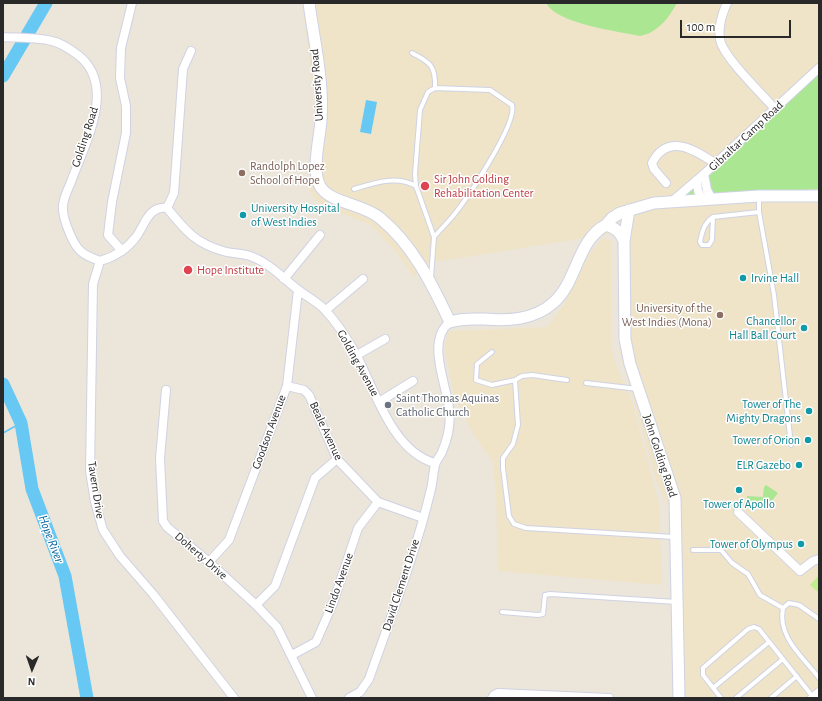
<!DOCTYPE html>
<html>
<head>
<meta charset="utf-8">
<style>
	body { margin:0 }
	#map { position:relative; width:822px; height:701px; overflow:hidden; background:#ece5da; font-family:"Alegreya Sans",sans-serif }
	canvas { display:block }
	.frame { position:absolute; inset:0; border:4px solid #292929; pointer-events:none }
	.north { position:absolute; left:12px; top:649px; width:40px; height:40px; -webkit-text-stroke:3px #fff; paint-order:stroke; rotate:182deg; font-size:11px; font-weight:700; line-height:16px; text-align:center; color:#292929 }
	.north::after { content:''; display:block; margin:auto; width:14px; height:18px; background:#292929; clip-path:polygon(50% 0,100% 100%,50% 72%,0 100%) }
	.scale { position:absolute; left:680px; top:20px; width:111px; height:18px; box-sizing:border-box; border:2px solid #292929; border-top:0; padding-left:5px; font-size:12px; line-height:14px; white-space:nowrap; color:#292929; -webkit-text-stroke:3px #fff; paint-order:stroke }
</style>
</head>
<body>
<div id="map">
<canvas width="822" height="701"></canvas>
<div class="frame"></div>
<div class="north">N</div>
<div class="scale">100 m</div>
</div>
<script>
const context = document.querySelector('canvas').getContext('2d');
context.lineJoin = 'round';
function paint(path, color) {
  context.fillStyle = color;
  context.fill(path, 'evenodd');
}
function strokePath(path, color, width, dash) {
  context.strokeStyle = color;
  context.lineWidth = width;
  context.lineCap = dash ? 'butt' : 'round';
  context.setLineDash(dash || []);
  context.stroke(path);
}
function drawText(font, color, halo, rows, align = 'center') {
  context.font = font + ' "Alegreya Sans",sans-serif';
  context.lineWidth = 3;
  context.setLineDash([]);
  context.textBaseline = 'middle';
  context.strokeStyle = halo;
  context.fillStyle = color;
  for (const [text, x, y, turn = 0] of rows) {
    context.save();
    context.translate(x, y);
    context.rotate((+turn || 0) * Math.PI / 180);
    context.textAlign = isNaN(turn) ? turn : align;
    if (halo) context.strokeText(text, 0, 0);
    context.fillText(text, 0, 0);
    context.restore();
  }
}
const education = new Path2D(`
	M 305,3 L 819,3 L 819,698 L 673,698 L 671,566 L 673,565 L 673,559 L 670,557 L 669,509 L 657,483 L 620,353 L 623,232 L 422,264 L 414,277 L 397,253 L 371,225 L 325,207 L 315,200 L 310,191 L 315,106 L 304,16 Z
	M 603,238 L 611,241 L 611,347 L 616,364 L 633,405 L 659,504 L 662,585 L 498,571 L 496,498 L 493,462 L 473,434 L 454,395 L 447,360 L 445,348 L 448,331 L 548,327 L 564,304 L 589,255 Z`);
const green = new Path2D(`
	M 546,3 L 677,3 C 669,18 657,33 640,36 C 617,31 557,24 546,3 Z
	M 819,74 L 819,189 L 681,196 L 800,90 Z
	M 766,485 L 778,493 L 766,508 L 747,500 L 747,496 L 763,497 L 764,487 Z`);
const pitch = new Path2D(`
	M 819,575 L 819,593 L 810,585 Z`);
const water = new Path2D(`
	M 366,100 L 377,102 L 371,134 L 360,132 Z`);
const stream = new Path2D(`
	M 3,433 L 21,423`);
const river = new Path2D(`
	M 3,76 L 46,3
	M 3,384 L 21,423 L 32,489 L 65,576 L 87,698`);
const lane = new Path2D(`
	M 412,53 C 430,62 436,66 435,88
	M 354,189 C 374,183 396,175 416,186
	M 759,212 L 759,196
	M 713,217 L 712,240 L 709,245 L 702,245 L 700,242 C 702,232 704,223 713,217 L 759,212 L 774,295 L 791,445
	M 431,278 L 434,237 L 416,186 L 415,174 L 420,110 L 428,92 L 435,88 L 490,90 L 512,105 C 518,123 466,200 453,216 C 447,223 440,230 434,237
	M 492,352 L 477,364 L 476,380 L 492,385 L 515,380 L 522,376 L 532,375 L 567,380
	M 515,380 L 518,425 L 513,444 L 503,458 L 503,468 L 509,516 L 514,524 L 526,528 L 674,537
	M 586,383 L 638,389
	M 720,543 L 721,550 L 732,563 L 748,574 L 760,595 L 783,608
	M 693,550 L 721,550
	M 502,612 L 538,615 L 543,614 L 545,595 L 550,594 L 677,602
	M 819,619 L 799,605 L 789,603 L 783,608 C 777,637 803,657 819,678
	M 713,688 L 769,642
	M 721,698 L 703,675 L 703,668 L 748,629 L 754,627 L 759,629 L 813,697
	M 736,698 L 783,659
	M 771,698 L 797,676`);
const street = new Path2D(`
	M 727,3 C 722,14 718,27 720,39 C 722,56 763,95 775,109
	M 3,37 C 19,38 36,37 52,41 C 61,43 70,49 78,55 C 118,86 84,145 71,182 C 68,189 64,197 63,205 C 62,215 66,225 70,234 C 77,251 83,255 100,261
	M 704,174 L 707,190 L 712,199
	M 697,180 L 698,191 L 703,200
	M 666,183 L 654,169 L 652,163 C 668,132 695,150 716,164
	M 671,202 L 704,174 L 819,68
	M 167,208 L 174,193 L 183,69 L 191,51
	M 122,251 L 108,235 L 112,202 L 126,133 L 126,106 L 120,78 L 121,48 L 132,3
	M 100,261 L 93,284 L 90,471 L 95,502 L 103,530 L 120,556 L 153,594 L 234,698
	M 100,261 C 114,257 127,249 136,237 C 145,225 148,206 167,208 C 185,230 195,243 223,251 C 232,254 242,253 250,256 C 268,262 283,278 297,289 C 307,297 318,302 326,311 C 338,324 348,340 357,356 C 375,391 393,452 435,463
	M 284,279 L 320,235
	M 326,310 L 363,279
	M 357,355 L 385,339
	M 287,386 L 304,390 L 309,395 L 337,459 L 378,502 L 423,518
	M 166,390 L 160,458 L 163,521 L 167,527 L 209,562 L 256,605 L 277,627 L 312,698
	M 379,402 L 413,381
	M 738,512 L 800,571 L 813,561 L 819,559
	M 209,562 L 229,540 L 287,386 L 298,290
	M 256,605 L 275,586 L 315,478 L 337,459
	M 292,655 L 316,642 L 333,603 L 358,528 L 378,502
	M 349,698 L 360,692 L 369,679 C 391,616 416,553 431,489 C 433,481 433,473 435,465 C 436,460 440,457 442,452 C 448,438 451,422 449,408 C 446,383 426,340 450,322
	M 492,698 L 494,695 L 498,693 L 609,698
	M 812,698 L 819,692`);
const secondary = new Path2D(`
	M 309,3 C 314,41 324,82 321,120 C 320,138 311,171 320,186 C 329,203 364,204 380,218 C 413,245 432,284 450,322 C 462,318 472,319 484,319 C 508,321 534,320 553,303 C 577,283 577,240 606,225 C 616,228 620,232 624,241
	M 629,210 L 624,241 L 625,339 L 630,364 L 675,498 L 679,698
	M 606,225 L 612,218 L 620,213 L 654,203 L 759,196 L 819,196`);
const markers = [
	[242,173,4,"#8d6e63"],
	[425,186,5,"#e0444e"],
	[243,215,4,"#0f9aa8"],
	[188,270,5,"#e0444e"],
	[743,278,4,"#0f9aa8"],
	[720,315,4,"#8d6e63"],
	[804,328,4,"#0f9aa8"],
	[388,405,4,"#6b7280"],
	[809,411,4,"#0f9aa8"],
	[808,440,4,"#0f9aa8"],
	[799,465,4,"#0f9aa8"],
	[739,490,4,"#0f9aa8"],
	[801,544,4,"#0f9aa8"]
];
const streetNames = [
	["University Road",317,85,-94],
	["Gibraltar Camp Road",746,136,-43],
	["Golding Road",85,137,-72],
	["Golding Avenue",358,363,61],
	["Beale Avenue",326,431,65],
	["Goodson Avenue",269,432,-70],
	["John Golding Road",660,456,72],
	["Tavern Drive",96,490,81],
	["Doherty Drive",201,556,41],
	["Lindo Avenue",339,583,-70],
	["David Clement Drive",401,585,-72]
];
const educationNames = [
	["Randolph Lopez",250,166],
	["School of Hope",250,180],
	["University of the",712,308,"right"],
	["West Indies (Mona)",712,322,"right"]
];
const healthNames = [
	["Sir John Golding",434,179],
	["Rehabilitation Center",434,193],
	["Hope Institute",197,270]
];
const cultureNames = [
	["University Hospital",251,208,"left"],
	["of West Indies",251,222,"left"],
	["Irvine Hall",751,278,"left"],
	["Chancellor",796,321],
	["Hall Ball Court",796,335],
	["Tower of The",801,404],
	["Mighty Dragons",801,418],
	["Tower of Orion",800,440],
	["ELR Gazebo",791,465],
	["Tower of Apollo",739,504,"center"],
	["Tower of Olympus",793,544]
];
const worshipNames = [
	["Saint Thomas Aquinas",396,398],
	["Catholic Church",396,412]
];
const waterNames = [
	["Hope River",51,539,69]
];
paint(education, '#efe4c8');
paint(green, '#abe693');
paint(pitch, '#c1ed8e');
paint(water, '#67c8f4');
strokePath(stream, '#67c8f4', 2);
strokePath(river, '#67c8f4', 13);
strokePath(lane, '#cfd2e3', 6);
strokePath(street, '#cfd2e3', 10);
strokePath(secondary, '#cfd2e3', 13);
strokePath(lane, '#fff', 4);
strokePath(street, '#fff', 8);
strokePath(secondary, '#fff', 11);
for (const [x, y, r, color] of markers) {
  const dot = new Path2D();
  dot.arc(x, y, r, 0, 2 * Math.PI);
  context.fillStyle = color;
  context.fill(dot);
  strokePath(dot, '#fff', 1.5);
}
drawText('12px', '#292929', '#fff', streetNames);
drawText('12px', '#785e54', '#fff', educationNames, 'left');
drawText('12px', '#be3a42', '#fff', healthNames, 'left');
drawText('12px', '#0d838f', '#fff', cultureNames, 'right');
drawText('12px', '#5b616d', '#fff', worshipNames, 'left');
drawText('italic 13px', '#07639e', '#fff', waterNames);
</script>
</body>
</html>
